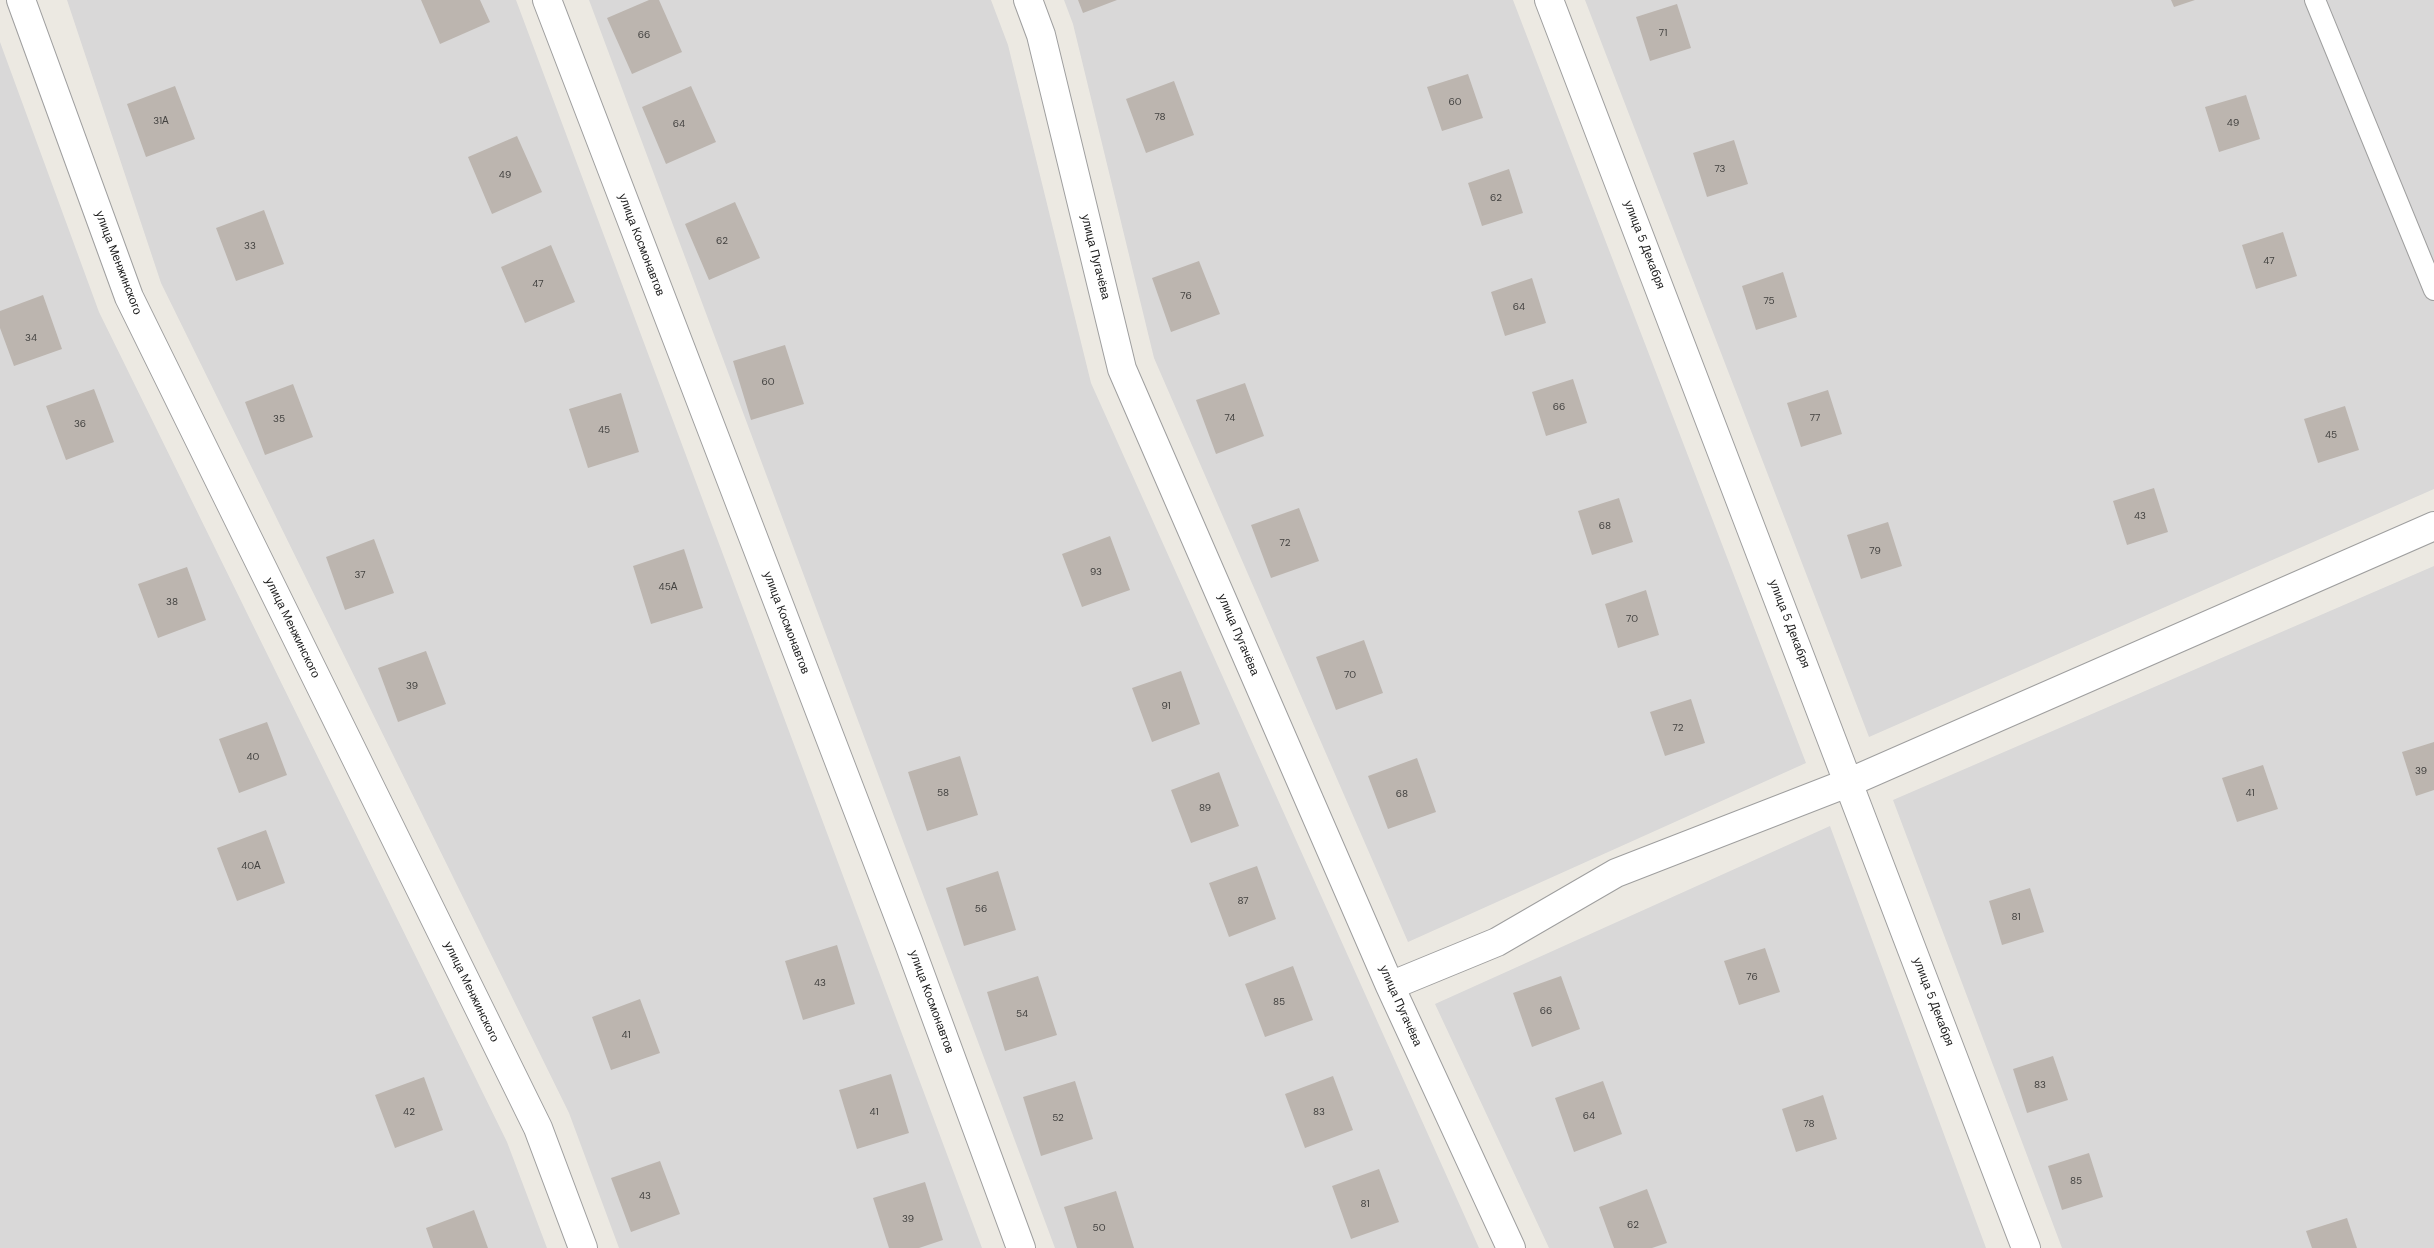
<!DOCTYPE html>
<html>
<head>
<meta charset="utf-8">
<style>
	body { margin:0 }
	canvas { display:block; background:#ece9e2 }
</style>
</head>
<body>
<canvas width="2434" height="1248"></canvas>
<script>
const context = document.querySelector('canvas').getContext('2d');
context.lineJoin = 'round';
function paint(path, color) {
  context.fillStyle = color;
  context.fill(path, 'evenodd');
}
function strokePath(path, color, width, dash) {
  context.strokeStyle = color;
  context.lineWidth = width;
  context.lineCap = dash ? 'butt' : 'round';
  context.setLineDash(dash || []);
  context.stroke(path);
}
function drawText(font, color, halo, rows, align = 'center') {
  context.font = font + ' "DM Sans",sans-serif';
  context.lineWidth = 5;
  context.setLineDash([]);
  context.textBaseline = 'middle';
  context.strokeStyle = halo;
  context.fillStyle = color;
  for (const [text, x, y, turn = 0] of rows) {
    context.save();
    context.translate(x, y);
    context.rotate((+turn || 0) * Math.PI / 180);
    context.textAlign = isNaN(turn) ? turn : align;
    if (halo) context.strokeText(text, 0, 0);
    context.fillText(text, 0, 0);
    context.restore();
  }
}
const residential = new Path2D(`
	M 67,0 L 516,0 L 982,1248 L 619,1248 L 569,1113 L 161,283 Z
	M 589,0 L 991,0 L 1008,45 L 1091,383 L 1479,1248 L 1055,1248 Z
	M 1064,0 L 1513,0 L 1806,763 L 1408,942 L 1154,358 L 1073,24 Z
	M 1585,0 L 2434,0 L 2434,489 L 1869,737 Z
	M 0,42 L 99,312 L 507,1142 L 547,1248 L 0,1248 Z
	M 2434,566 L 2434,1248 L 2062,1248 L 1893,800 Z
	M 1830,826 L 1986,1248 L 1549,1248 L 1435,1004 Z`);
const building = new Path2D(`
	M 421,0 L 480,0 L 490,22 L 440,44 Z
	M 649,0 L 659,0 L 682,52 L 632,74 L 607,18 Z
	M 1078,0 L 1117,0 L 1083,13 Z
	M 2171,0 L 2195,0 L 2174,7 Z
	M 1677,4 L 1691,48 L 1650,61 L 1636,17 Z
	M 1468,74 L 1483,118 L 1442,131 L 1427,87 Z
	M 1174,81 L 1194,135 L 1146,153 L 1126,99 Z
	M 175,86 L 195,139 L 146,157 L 127,104 Z
	M 691,86 L 716,142 L 666,164 L 642,107 Z
	M 2246,95 L 2260,139 L 2219,152 L 2205,107 Z
	M 517,136 L 542,192 L 492,214 L 468,157 Z
	M 1734,140 L 1748,184 L 1707,197 L 1693,153 Z
	M 1509,169 L 1523,213 L 1482,226 L 1468,183 Z
	M 735,202 L 760,258 L 709,280 L 685,224 Z
	M 264,210 L 284,264 L 236,281 L 216,228 Z
	M 2283,232 L 2297,276 L 2256,289 L 2242,245 Z
	M 551,245 L 575,302 L 525,323 L 501,267 Z
	M 1199,261 L 1220,314 L 1171,332 L 1152,278 Z
	M 1783,272 L 1797,317 L 1756,330 L 1742,286 Z
	M 1532,278 L 1546,323 L 1505,336 L 1491,292 Z
	M 43,295 L 62,349 L 14,366 L 0,328 L 0,311 Z
	M 785,345 L 804,404 L 751,420 L 733,361 Z
	M 1573,379 L 1587,423 L 1546,436 L 1532,392 Z
	M 1245,383 L 1264,436 L 1216,454 L 1196,400 Z
	M 293,384 L 313,437 L 265,455 L 245,402 Z
	M 94,389 L 114,442 L 66,460 L 46,406 Z
	M 1828,390 L 1842,434 L 1801,447 L 1787,403 Z
	M 621,393 L 639,452 L 588,468 L 569,409 Z
	M 2345,406 L 2359,450 L 2318,463 L 2304,419 Z
	M 2154,488 L 2168,532 L 2127,545 L 2113,501 Z
	M 1619,498 L 1633,542 L 1592,555 L 1578,511 Z
	M 1299,508 L 1319,561 L 1271,578 L 1251,525 Z
	M 1888,522 L 1902,566 L 1861,579 L 1847,535 Z
	M 1110,536 L 1130,590 L 1082,607 L 1062,554 Z
	M 374,539 L 394,593 L 345,610 L 326,557 Z
	M 684,549 L 703,608 L 651,624 L 633,566 Z
	M 187,567 L 206,620 L 158,638 L 138,584 Z
	M 1646,590 L 1659,635 L 1618,648 L 1605,604 Z
	M 1364,640 L 1383,693 L 1336,710 L 1316,657 Z
	M 426,651 L 446,704 L 398,722 L 378,668 Z
	M 1181,671 L 1200,724 L 1152,742 L 1132,688 Z
	M 1691,699 L 1705,743 L 1665,756 L 1650,712 Z
	M 267,722 L 287,775 L 239,793 L 219,739 Z
	M 2434,742 L 2434,790 L 2416,796 L 2402,752 Z
	M 960,756 L 978,815 L 927,831 L 908,772 Z
	M 1417,758 L 1436,812 L 1388,829 L 1368,776 Z
	M 2263,765 L 2278,809 L 2237,822 L 2222,778 Z
	M 1219,772 L 1239,826 L 1191,843 L 1171,790 Z
	M 266,830 L 285,883 L 237,901 L 217,848 Z
	M 1257,866 L 1276,919 L 1229,937 L 1209,883 Z
	M 998,871 L 1016,930 L 964,946 L 946,888 Z
	M 2030,888 L 2044,932 L 2002,945 L 1989,901 Z
	M 837,945 L 855,1004 L 803,1020 L 785,961 Z
	M 1765,948 L 1780,992 L 1739,1005 L 1724,961 Z
	M 1293,966 L 1313,1020 L 1265,1037 L 1245,984 Z
	M 1038,976 L 1057,1035 L 1005,1051 L 987,992 Z
	M 1561,976 L 1580,1029 L 1532,1047 L 1513,993 Z
	M 640,999 L 660,1053 L 611,1070 L 592,1017 Z
	M 2053,1056 L 2068,1100 L 2027,1113 L 2013,1069 Z
	M 891,1074 L 909,1133 L 857,1149 L 839,1090 Z
	M 1333,1076 L 1353,1130 L 1305,1148 L 1285,1094 Z
	M 424,1077 L 443,1130 L 395,1148 L 375,1095 Z
	M 1075,1081 L 1093,1139 L 1041,1156 L 1023,1097 Z
	M 1603,1081 L 1622,1134 L 1574,1152 L 1555,1098 Z
	M 1823,1095 L 1837,1139 L 1796,1152 L 1782,1109 Z
	M 2089,1153 L 2103,1197 L 2062,1210 L 2048,1166 Z
	M 660,1161 L 680,1214 L 631,1232 L 611,1178 Z
	M 1379,1169 L 1399,1222 L 1351,1239 L 1332,1186 Z
	M 925,1182 L 943,1240 L 919,1248 L 889,1248 L 873,1198 Z
	M 1647,1189 L 1667,1243 L 1652,1248 L 1614,1248 L 1599,1207 Z
	M 1116,1191 L 1134,1248 L 1077,1248 L 1064,1207 Z
	M 474,1210 L 488,1248 L 433,1248 L 426,1228 Z
	M 2347,1218 L 2357,1248 L 2312,1248 L 2306,1231 Z`);
const lane = new Path2D(`
	M 2315,0 L 2434,290`);
const street = new Path2D(`
	M 21,0 L 129,297 L 538,1128 L 583,1248
	M 547,0 L 908,941 L 1021,1248
	M 1028,0 L 1041,35 L 1122,369 L 1390,986 L 1511,1248
	M 1549,0 L 2026,1248
	M 1390,986 L 1497,942 L 1616,873 L 1850,782 L 2434,526`);
const numberNames = [
	["71",1663,33],
	["66",644,35],
	["60",1455,102],
	["78",1160,117],
	["31А",161,121],
	["49",2233,123],
	["64",679,124],
	["73",1720,169],
	["49",505,175],
	["62",1496,198],
	["62",722,241],
	["33",250,246],
	["47",2269,261],
	["47",538,284],
	["76",1186,296],
	["75",1769,301],
	["64",1519,307],
	["34",31,338],
	["60",768,382],
	["66",1559,407],
	["74",1230,418],
	["77",1815,418],
	["35",279,419],
	["36",80,424],
	["45",604,430],
	["45",2331,435],
	["43",2140,516],
	["68",1605,526],
	["72",1285,543],
	["79",1875,551],
	["93",1096,572],
	["37",360,575],
	["45А",668,587],
	["38",172,602],
	["70",1632,619],
	["70",1350,675],
	["39",412,686],
	["91",1166,706],
	["72",1678,728],
	["40",253,757],
	["39",2421,771],
	["58",943,793],
	["41",2250,793],
	["68",1402,794],
	["89",1205,808],
	["40А",251,866],
	["87",1243,901],
	["56",981,909],
	["81",2016,917],
	["76",1752,977],
	["43",820,983],
	["85",1279,1002],
	["66",1546,1011],
	["54",1022,1014],
	["41",626,1035],
	["83",2040,1085],
	["42",409,1112],
	["41",874,1112],
	["83",1319,1112],
	["64",1589,1116],
	["52",1058,1118],
	["78",1809,1124],
	["85",2076,1181],
	["43",645,1196],
	["81",1365,1204],
	["39",908,1219],
	["62",1633,1225],
	["50",1099,1228]
];
const streetNames = [
	["улица Космонавтов",641,245,69],
	["улица 5 Декабря",1644,245,69],
	["улица Пугачёва",1095,257,76],
	["улица Менжинского",118,263,69],
	["улица Космонавтов",786,623,69],
	["улица 5 Декабря",1789,624,69],
	["улица Менжинского",292,628,64],
	["улица Пугачёва",1238,635,67],
	["улица Менжинского",471,992,64],
	["улица Космонавтов",931,1002,70],
	["улица 5 Декабря",1933,1002,69],
	["улица Пугачёва",1400,1006,66]
];
paint(residential, '#d9d8d8');
paint(building, '#bcb5af');
strokePath(lane, '#9f9f9f', 22);
strokePath(street, '#9f9f9f', 30);
strokePath(lane, '#fff', 20);
strokePath(street, '#fff', 28);
drawText('10px', '#434240', null, numberNames);
drawText('12px', '#1b1b1b', '#fff', streetNames);
</script>
</body>
</html>
